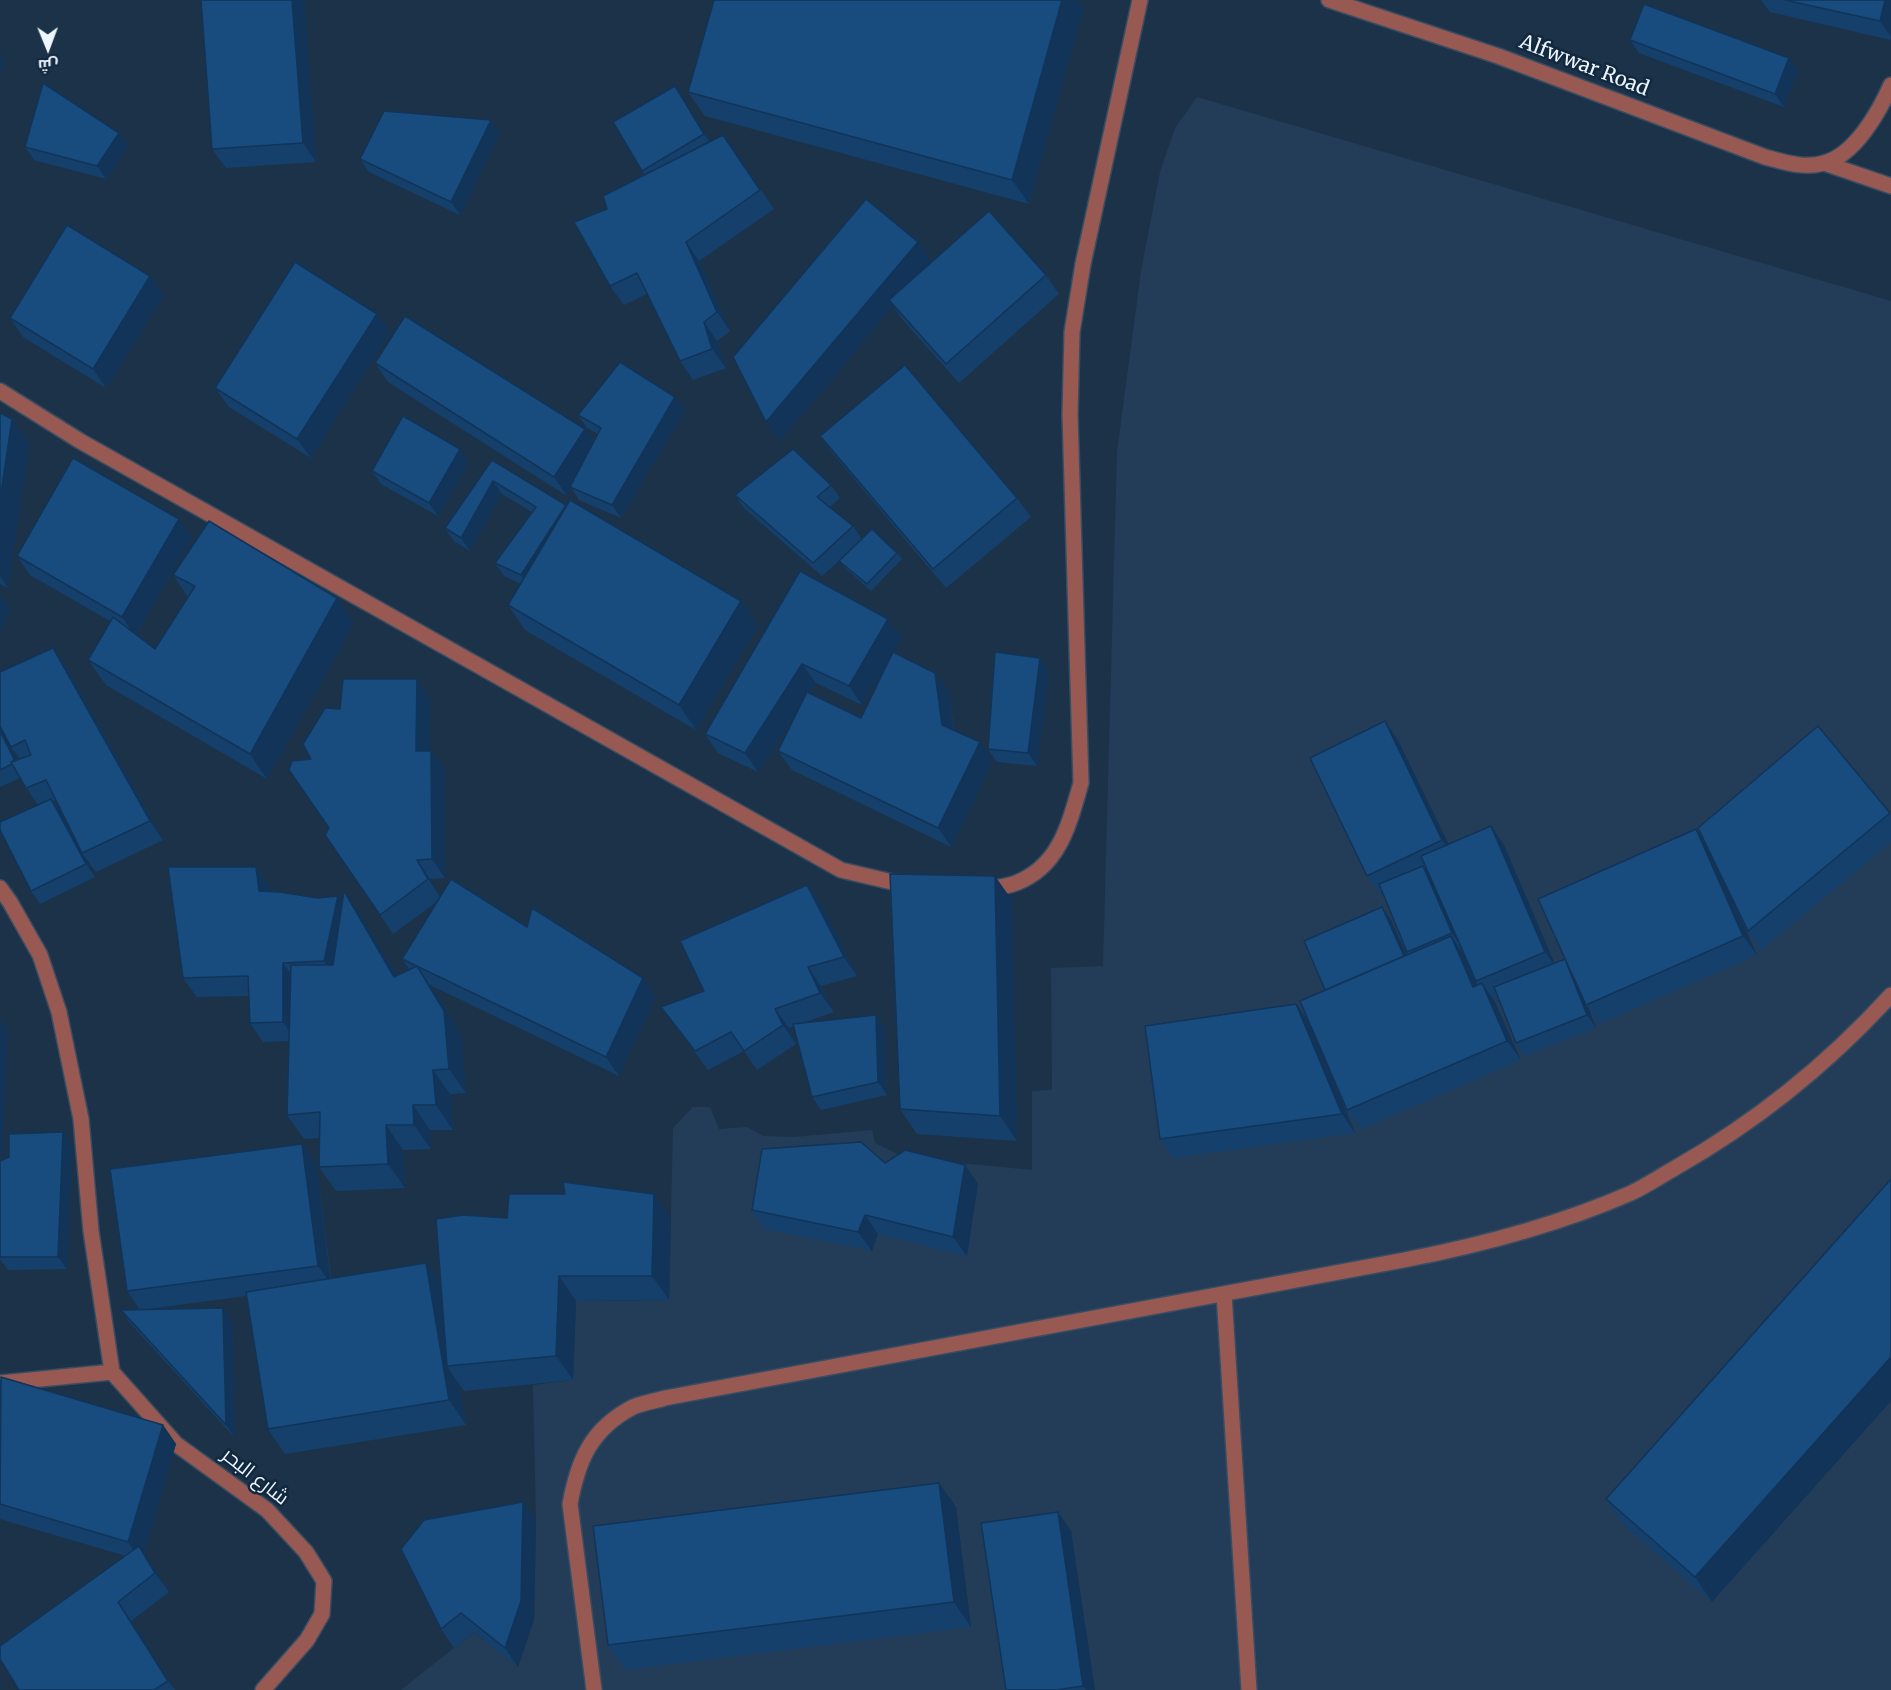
<!DOCTYPE html>
<html>
<head>
<meta charset="utf-8">
<style>
	body { margin:0 }
	#map { position:relative; width:1891px; height:1690px; overflow:hidden; background:#1c3249; font-family:Merriweather,Cairo,serif }
	canvas { display:block }
	.north { position:absolute; left:18px; top:18px; width:60px; height:60px; -webkit-text-stroke:4px #12283e; paint-order:stroke; rotate:179deg; font-size:16px; font-weight:700; line-height:24px; text-align:center; color:#edf5fe }
	.north::after { content:''; display:block; margin:auto; width:21px; height:27px; background:#edf5fe; clip-path:polygon(50% 0,100% 100%,50% 72%,0 100%) }
</style>
</head>
<body>
<div id="map">
<canvas width="1891" height="1690"></canvas>
<div class="north">ش</div>
</div>
<script>
const context = document.querySelector('canvas').getContext('2d');
context.lineJoin = 'round';
function paint(path, color) {
  context.fillStyle = color;
  context.fill(path, 'evenodd');
}
function strokePath(path, color, width, dash) {
  context.strokeStyle = color;
  context.lineWidth = width;
  context.lineCap = dash ? 'butt' : 'round';
  context.setLineDash(dash || []);
  context.stroke(path);
}
function drawText(font, color, halo, rows, align = 'center') {
  context.font = font + ' Merriweather,Cairo,serif';
  context.lineWidth = 5;
  context.setLineDash([]);
  context.textBaseline = 'middle';
  context.strokeStyle = halo;
  context.fillStyle = color;
  for (const [text, x, y, turn = 0] of rows) {
    context.save();
    context.translate(x, y);
    context.rotate((+turn || 0) * Math.PI / 180);
    context.textAlign = isNaN(turn) ? turn : align;
    if (halo) context.strokeText(text, 0, 0);
    context.fillText(text, 0, 0);
    context.restore();
  }
}
const built = new Path2D(`
	M 1197,97 L 1891,301 L 1891,1690 L 401,1690 L 474,1632 L 518,1666 L 534,1620 L 536,1521 L 533,1385 L 573,1380 L 576,1301 L 669,1300 L 673,1128 L 693,1107 L 710,1107 L 719,1129 L 747,1127 L 763,1136 L 794,1137 L 872,1130 L 875,1143 L 906,1158 L 1032,1170 L 1032,1091 L 1052,1090 L 1051,968 L 1103,966 L 1117,452 L 1141,271 L 1160,172 L 1175,128 Z`);
const minor = new Path2D(`
	M 1329,0 L 1498,56 L 1765,157 C 1784,162 1804,169 1824,163 C 1855,155 1879,112 1891,85
	M 1824,163 L 1891,186
	M 0,391 L 80,441 L 841,870 L 892,882 L 910,884
	M 0,888 L 10,902 L 40,955 L 59,1012 L 81,1119 L 91,1231 L 112,1372
	M 984,889 C 994,888 1006,887 1016,883 C 1060,866 1069,824 1081,783 L 1070,415 L 1072,332 L 1083,264 L 1140,0
	M 1224,1294 L 1249,1690
	M 112,1372 L 176,1444 L 267,1510 L 306,1552 L 324,1581 L 322,1614 L 307,1640 L 263,1690
	M 0,1383 L 112,1372
	M 594,1690 L 570,1504 C 578,1460 591,1429 633,1407 C 643,1403 655,1401 665,1398 L 1404,1260 C 1482,1245 1558,1225 1631,1193 C 1646,1186 1661,1176 1675,1168 C 1756,1122 1828,1064 1891,995`);
const wall = new Path2D(`
	M 201,0 L 304,0 L 316,162 L 226,168 L 212,149 Z
	M 1761,0 L 1891,0 L 1891,40 L 1770,12 Z
	M 1083,9 L 1029,204 L 705,116 L 688,92 Z
	M 1630,40 L 1798,71 L 1784,107 L 1639,53 Z
	M 675,86 L 684,99 L 710,142 L 723,135 L 774,209 L 699,261 L 730,331 L 717,341 L 726,368 L 693,380 L 680,361 L 647,294 L 624,305 L 610,286 L 645,175 L 642,171 Z
	M 119,133 L 128,146 L 106,179 L 34,160 L 25,147 Z
	M 500,133 L 460,215 L 369,172 L 360,159 Z
	M 918,242 L 931,261 L 925,268 L 1046,275 L 1059,294 L 959,383 L 902,319 L 893,306 L 780,441 Z
	M 164,295 L 106,388 L 23,337 L 10,318 Z
	M 390,332 L 311,458 L 229,407 L 215,388 Z
	M 375,363 L 585,429 L 594,442 L 598,434 L 587,428 L 578,415 L 675,397 L 685,410 L 621,518 L 579,500 L 572,489 L 567,496 L 388,382 Z
	M 0,413 L 29,443 L 8,588 L 0,584 Z
	M 820,436 L 1017,498 L 1031,517 L 946,588 L 834,455 Z
	M 492,460 L 567,506 L 741,601 L 758,626 L 696,730 L 525,630 L 508,605 L 521,584 L 504,576 L 495,563 L 532,512 L 502,494 L 470,551 L 454,541 L 445,528 Z
	M 469,462 L 438,516 L 381,484 L 372,471 Z
	M 831,485 L 840,498 L 830,507 L 853,526 L 862,539 L 897,553 L 902,559 L 871,591 L 844,567 L 839,561 L 852,549 L 822,576 L 744,508 L 735,495 Z
	M 192,537 L 136,635 L 155,649 L 188,597 L 173,575 L 354,623 L 267,779 L 106,685 L 88,660 L 110,621 L 30,575 L 17,556 Z
	M 800,571 L 902,638 L 893,652 L 935,673 L 949,692 L 954,730 L 993,761 L 951,847 L 792,770 L 778,751 L 798,710 L 758,772 L 718,753 L 705,734 ZM 891,656 L 861,718 L 809,693 L 816,683 L 862,705 Z
	M 53,648 L 66,667 L 163,840 L 96,872 L 82,853 L 56,800 L 53,801 L 61,812 L 95,877 L 40,904 L 31,891 L 38,805 L 20,778 L 0,787 L 0,726 L 17,760 L 20,759 L 11,747 Z
	M 1049,671 L 1037,766 L 997,762 L 988,749 Z
	M 430,698 L 429,751 L 431,751 L 445,770 L 445,878 L 430,879 L 440,897 L 527,927 L 656,997 L 619,1076 L 430,985 L 461,1035 L 466,1093 L 450,1094 L 453,1130 L 430,1130 L 431,1149 L 403,1150 L 405,1188 L 336,1191 L 319,1167 L 320,1138 L 304,1139 L 287,1115 L 289,1041 L 263,1042 L 250,1023 L 249,996 L 197,997 L 183,978 L 256,867 L 269,886 L 270,892 L 342,902 L 361,916 L 396,976 L 410,970 L 402,959 L 438,901 L 393,934 L 325,835 L 329,828 L 311,759 L 340,709 Z
	M 1385,721 L 1398,740 L 1448,844 L 1491,826 L 1504,845 L 1555,964 L 1565,959 L 1706,843 L 1818,726 L 1891,815 L 1891,842 L 1761,950 L 1748,931 L 1724,882 L 1757,955 L 1599,1024 L 1589,1009 L 1596,1028 L 1525,1056 L 1516,1043 L 1498,997 L 1493,999 L 1495,1002 L 1521,1060 L 1361,1129 L 1347,1110 L 1310,1025 L 1355,1133 L 1173,1158 L 1160,1139 L 1296,1004 L 1310,1023 L 1325,990 L 1382,907 L 1391,920 L 1406,955 L 1408,954 L 1383,894 L 1381,895 L 1367,876 ZM 1460,946 L 1476,981 L 1478,985 L 1477,985 L 1464,955 L 1459,947 Z
	M 807,885 L 821,904 L 857,976 L 821,986 L 834,1012 L 803,1023 L 885,1028 L 887,1095 L 821,1110 L 812,1097 L 794,1026 L 789,1028 L 796,1044 L 757,1070 L 744,1051 L 708,1070 L 661,1007 L 704,991 Z
	M 1012,900 L 1017,1141 L 917,1134 L 900,1109 Z
	M 63,1132 L 72,1145 L 67,1269 L 8,1270 L 0,1259 L 0,1161 Z
	M 316,1163 L 331,1278 L 426,1263 L 441,1284 L 507,1218 L 671,1218 L 669,1300 L 576,1301 L 573,1380 L 464,1391 L 459,1384 L 466,1425 L 285,1454 L 268,1429 L 246,1296 L 140,1310 L 127,1291 Z
	M 885,1163 L 978,1184 L 967,1256 L 878,1234 L 872,1251 L 765,1229 L 752,1210 Z
	M 1891,1179 L 1891,1401 L 1712,1602 L 1623,1524 L 1606,1499 Z
	M 121,1310 L 232,1321 L 235,1438 L 130,1323 Z
	M 0,1380 L 163,1425 L 176,1444 L 144,1553 L 169,1592 L 131,1621 L 175,1690 L 19,1690 L 126,1556 L 0,1519 Z
	M 939,1483 L 956,1507 L 971,1627 L 625,1670 L 608,1645 Z
	M 523,1502 L 536,1521 L 534,1620 L 518,1667 L 474,1632 L 454,1648 L 441,1629 Z
	M 1071,1531 L 1095,1690 L 1006,1690 Z`);
const shadedWall = new Path2D(`
	M 292,0 L 304,0 L 316,162 L 303,143 Z
	M 1062,0 L 1077,0 L 1083,9 L 1029,204 L 1012,180 Z
	M 1885,0 L 1891,0 L 1891,37 L 1880,21 Z
	M 0,54 L 5,61 L 0,77 Z
	M 1789,58 L 1798,71 L 1784,107 L 1775,94 Z
	M 675,86 L 684,99 L 713,147 L 704,134 Z
	M 491,120 L 500,133 L 460,215 L 451,202 Z
	M 119,133 L 128,146 L 106,179 L 97,166 Z
	M 686,242 L 699,261 L 730,331 L 717,312 Z
	M 918,242 L 931,261 L 893,306 L 889,300 L 893,306 L 780,441 L 766,422 Z
	M 150,276 L 164,295 L 106,388 L 93,369 Z
	M 377,314 L 390,332 L 311,458 L 297,439 Z
	M 704,322 L 717,341 L 726,368 L 712,349 Z
	M 675,397 L 685,410 L 621,518 L 612,505 Z
	M 12,419 L 29,443 L 8,588 L 0,576 L 0,500 Z
	M 585,429 L 598,448 L 570,487 L 572,489 L 567,496 L 554,477 Z
	M 460,449 L 469,462 L 438,516 L 429,503 Z
	M 493,481 L 502,494 L 470,551 L 461,538 Z
	M 566,505 L 575,518 L 530,588 L 521,575 Z
	M 179,519 L 192,537 L 135,636 L 122,617 Z
	M 0,595 L 10,609 L 0,635 Z
	M 337,598 L 354,623 L 267,779 L 250,754 Z
	M 741,601 L 758,626 L 696,730 L 679,705 Z
	M 888,619 L 902,638 L 862,705 L 849,686 Z
	M 53,648 L 66,667 L 163,840 L 150,821 Z
	M 1040,658 L 1049,671 L 1037,766 L 1028,753 Z
	M 802,664 L 816,683 L 758,772 L 745,753 Z
	M 935,673 L 949,692 L 955,744 L 942,725 Z
	M 417,679 L 430,698 L 429,770 L 416,751 Z
	M 1385,721 L 1398,740 L 1456,859 L 1442,840 Z
	M 0,726 L 25,776 L 16,763 L 0,731 Z
	M 980,742 L 993,761 L 951,847 L 938,828 Z
	M 431,751 L 445,770 L 445,878 L 432,859 Z
	M 51,799 L 61,812 L 95,877 L 86,864 Z
	M 1491,826 L 1504,845 L 1558,971 L 1545,952 Z
	M 1696,829 L 1709,848 L 1757,955 L 1743,936 Z
	M 417,860 L 430,879 L 441,898 L 428,879 Z
	M 1423,866 L 1432,879 L 1461,946 L 1452,933 Z
	M 256,867 L 269,886 L 272,910 L 259,891 Z
	M 995,876 L 1012,900 L 1017,1141 L 1000,1116 Z
	M 807,885 L 821,904 L 857,976 L 844,957 Z
	M 344,891 L 361,916 L 412,1002 L 394,977 Z
	M 338,896 L 352,915 L 337,980 L 324,961 Z
	M 1382,907 L 1391,920 L 1415,973 L 1406,960 Z
	M 1451,936 L 1464,955 L 1486,1006 L 1473,987 Z
	M 1565,959 L 1586,1005 L 1589,1009 L 1596,1028 L 1587,1015 Z
	M 283,963 L 297,982 L 296,1041 L 283,1022 Z
	M 417,966 L 434,991 L 461,1035 L 466,1093 L 449,1069 Z
	M 808,967 L 821,986 L 834,1012 L 820,993 Z
	M 643,978 L 656,997 L 619,1076 L 606,1057 Z
	M 1482,983 L 1495,1002 L 1521,1060 L 1507,1041 Z
	M 1296,1004 L 1310,1023 L 1355,1133 L 1342,1114 Z
	M 775,1009 L 789,1028 L 796,1044 L 783,1025 Z
	M 876,1015 L 885,1028 L 887,1095 L 878,1082 Z
	M 0,1019 L 8,1030 L 2,1157 L 0,1153 Z
	M 433,1070 L 450,1094 L 453,1130 L 436,1105 Z
	M 413,1105 L 430,1130 L 431,1149 L 414,1125 Z
	M 386,1125 L 403,1150 L 405,1188 L 388,1164 Z
	M 63,1132 L 72,1145 L 67,1269 L 58,1257 Z
	M 302,1144 L 316,1163 L 331,1284 L 318,1266 Z
	M 965,1165 L 978,1184 L 967,1256 L 953,1237 Z
	M 654,1194 L 671,1218 L 669,1300 L 652,1276 Z
	M 865,1215 L 878,1234 L 872,1251 L 858,1232 Z
	M 426,1263 L 444,1287 L 447,1366 L 459,1384 L 466,1425 L 449,1400 Z
	M 559,1276 L 576,1301 L 573,1380 L 556,1356 Z
	M 223,1308 L 232,1321 L 235,1438 L 226,1425 Z
	M 1891,1357 L 1891,1401 L 1712,1602 L 1695,1577 Z
	M 163,1425 L 176,1444 L 144,1553 L 169,1592 L 155,1573 L 141,1561 L 128,1542 Z
	M 939,1483 L 956,1507 L 971,1627 L 954,1602 Z
	M 523,1502 L 536,1521 L 534,1620 L 518,1667 L 505,1648 Z
	M 1058,1512 L 1071,1531 L 1095,1690 L 1086,1690 L 1083,1686 Z
	M 118,1602 L 131,1621 L 175,1690 L 168,1681 Z`);
const building = new Path2D(`
	M 201,0 L 292,0 L 303,143 L 212,149 Z
	M 714,0 L 1062,0 L 1012,180 L 688,92 Z
	M 1785,0 L 1885,0 L 1880,21 Z
	M 1644,4 L 1789,58 L 1775,94 L 1630,40 Z
	M 43,83 L 119,133 L 97,166 L 25,147 Z
	M 675,86 L 704,134 L 642,171 L 613,122 Z
	M 384,111 L 491,120 L 451,202 L 360,159 Z
	M 723,135 L 760,190 L 686,242 L 717,312 L 704,322 L 712,349 L 680,361 L 637,273 L 610,286 L 574,222 L 607,209 L 603,196 Z
	M 866,199 L 918,242 L 766,422 L 733,357 Z
	M 989,211 L 1046,275 L 946,364 L 889,300 Z
	M 67,225 L 150,276 L 93,369 L 10,318 Z
	M 295,262 L 377,314 L 297,439 L 215,388 Z
	M 405,316 L 585,429 L 554,477 L 375,363 Z
	M 620,362 L 675,397 L 612,505 L 570,487 L 601,428 L 578,415 Z
	M 905,365 L 1017,498 L 933,569 L 820,436 Z
	M 0,413 L 12,419 L 0,500 Z
	M 403,416 L 460,449 L 429,503 L 372,471 Z
	M 793,449 L 831,485 L 817,497 L 853,526 L 813,563 L 735,495 Z
	M 73,458 L 179,519 L 122,617 L 17,556 Z
	M 492,460 L 566,505 L 521,575 L 495,563 L 536,507 L 493,481 L 461,538 L 445,528 Z
	M 570,500 L 741,601 L 679,705 L 508,605 Z
	M 209,521 L 337,598 L 250,754 L 88,660 L 113,617 L 155,649 L 195,586 L 173,575 Z
	M 872,529 L 897,553 L 867,584 L 839,561 Z
	M 800,571 L 888,619 L 849,686 L 802,664 L 745,753 L 705,734 Z
	M 53,648 L 150,821 L 82,853 L 46,780 L 26,788 L 11,762 L 31,755 L 25,740 L 11,747 L 0,726 L 0,672 Z
	M 893,652 L 935,673 L 942,725 L 980,742 L 938,828 L 778,751 L 807,692 L 861,718 Z
	M 995,652 L 1040,658 L 1028,753 L 988,749 Z
	M 343,679 L 417,679 L 416,751 L 431,751 L 432,859 L 417,860 L 428,879 L 380,915 L 325,835 L 329,828 L 289,770 L 292,761 L 311,759 L 303,744 L 325,708 L 340,709 Z
	M 1385,721 L 1442,840 L 1367,876 L 1310,758 Z
	M 1818,726 L 1890,813 L 1748,931 L 1698,828 Z
	M 0,731 L 15,761 L 11,762 L 12,764 L 0,770 Z
	M 51,799 L 86,864 L 31,891 L 0,830 L 0,822 Z
	M 1491,826 L 1545,952 L 1476,981 L 1421,856 Z
	M 1696,829 L 1743,936 L 1586,1005 L 1538,899 Z
	M 1423,866 L 1452,933 L 1407,952 L 1379,884 Z
	M 168,867 L 256,867 L 259,891 L 280,892 L 318,898 L 338,896 L 324,961 L 283,963 L 283,1022 L 250,1023 L 248,976 L 183,978 Z
	M 890,874 L 995,876 L 1000,1116 L 900,1109 Z
	M 451,879 L 527,927 L 532,908 L 643,978 L 606,1057 L 402,959 Z
	M 807,885 L 844,957 L 808,967 L 820,993 L 775,1009 L 783,1025 L 744,1051 L 731,1032 L 695,1051 L 661,1007 L 704,991 L 680,941 Z
	M 344,891 L 394,977 L 417,966 L 444,1011 L 449,1069 L 433,1070 L 436,1105 L 413,1105 L 414,1125 L 386,1125 L 388,1164 L 319,1167 L 320,1112 L 287,1115 L 291,965 L 333,965 Z
	M 1382,907 L 1404,956 L 1325,990 L 1304,941 Z
	M 1451,936 L 1473,987 L 1482,983 L 1507,1041 L 1347,1110 L 1300,1001 Z
	M 1565,959 L 1587,1015 L 1516,1043 L 1494,987 Z
	M 1296,1004 L 1342,1114 L 1160,1139 L 1145,1026 Z
	M 876,1015 L 878,1082 L 812,1097 L 793,1024 Z
	M 63,1132 L 58,1257 L 0,1257 L 0,1161 L 9,1157 L 9,1134 Z
	M 861,1142 L 885,1163 L 905,1150 L 965,1165 L 953,1237 L 865,1215 L 858,1232 L 752,1210 L 762,1149 Z
	M 302,1144 L 318,1266 L 127,1291 L 110,1169 Z
	M 1891,1179 L 1891,1357 L 1695,1577 L 1606,1499 Z
	M 563,1182 L 654,1194 L 652,1276 L 559,1276 L 556,1356 L 447,1366 L 436,1219 L 463,1215 L 507,1218 L 509,1194 L 565,1194 Z
	M 426,1263 L 449,1400 L 268,1429 L 246,1292 Z
	M 223,1308 L 226,1425 L 121,1310 Z
	M 1,1377 L 163,1425 L 128,1542 L 0,1504 Z
	M 939,1483 L 954,1602 L 608,1645 L 593,1526 Z
	M 523,1502 L 521,1601 L 505,1648 L 461,1613 L 441,1629 L 401,1549 L 424,1520 Z
	M 1058,1512 L 1083,1686 L 1056,1690 L 1006,1690 L 981,1523 Z
	M 139,1546 L 155,1573 L 118,1602 L 168,1681 L 154,1690 L 19,1690 L 0,1659 L 0,1646 Z`);
const streetNames = [
	["Alfwwar Road",1584,66,21],
	["شارع البحر",255,1477,38]
];
paint(built, '#233d59');
strokePath(minor, '#394d62', 18);
strokePath(minor, '#975952', 15);
paint(wall, '#15406c');
paint(shadedWall, '#113458');
paint(building, '#184b7e');
strokePath(building, '#113458', 1.5);
drawText('20px', '#edf5fe', '#12283e', streetNames);
</script>
</body>
</html>
